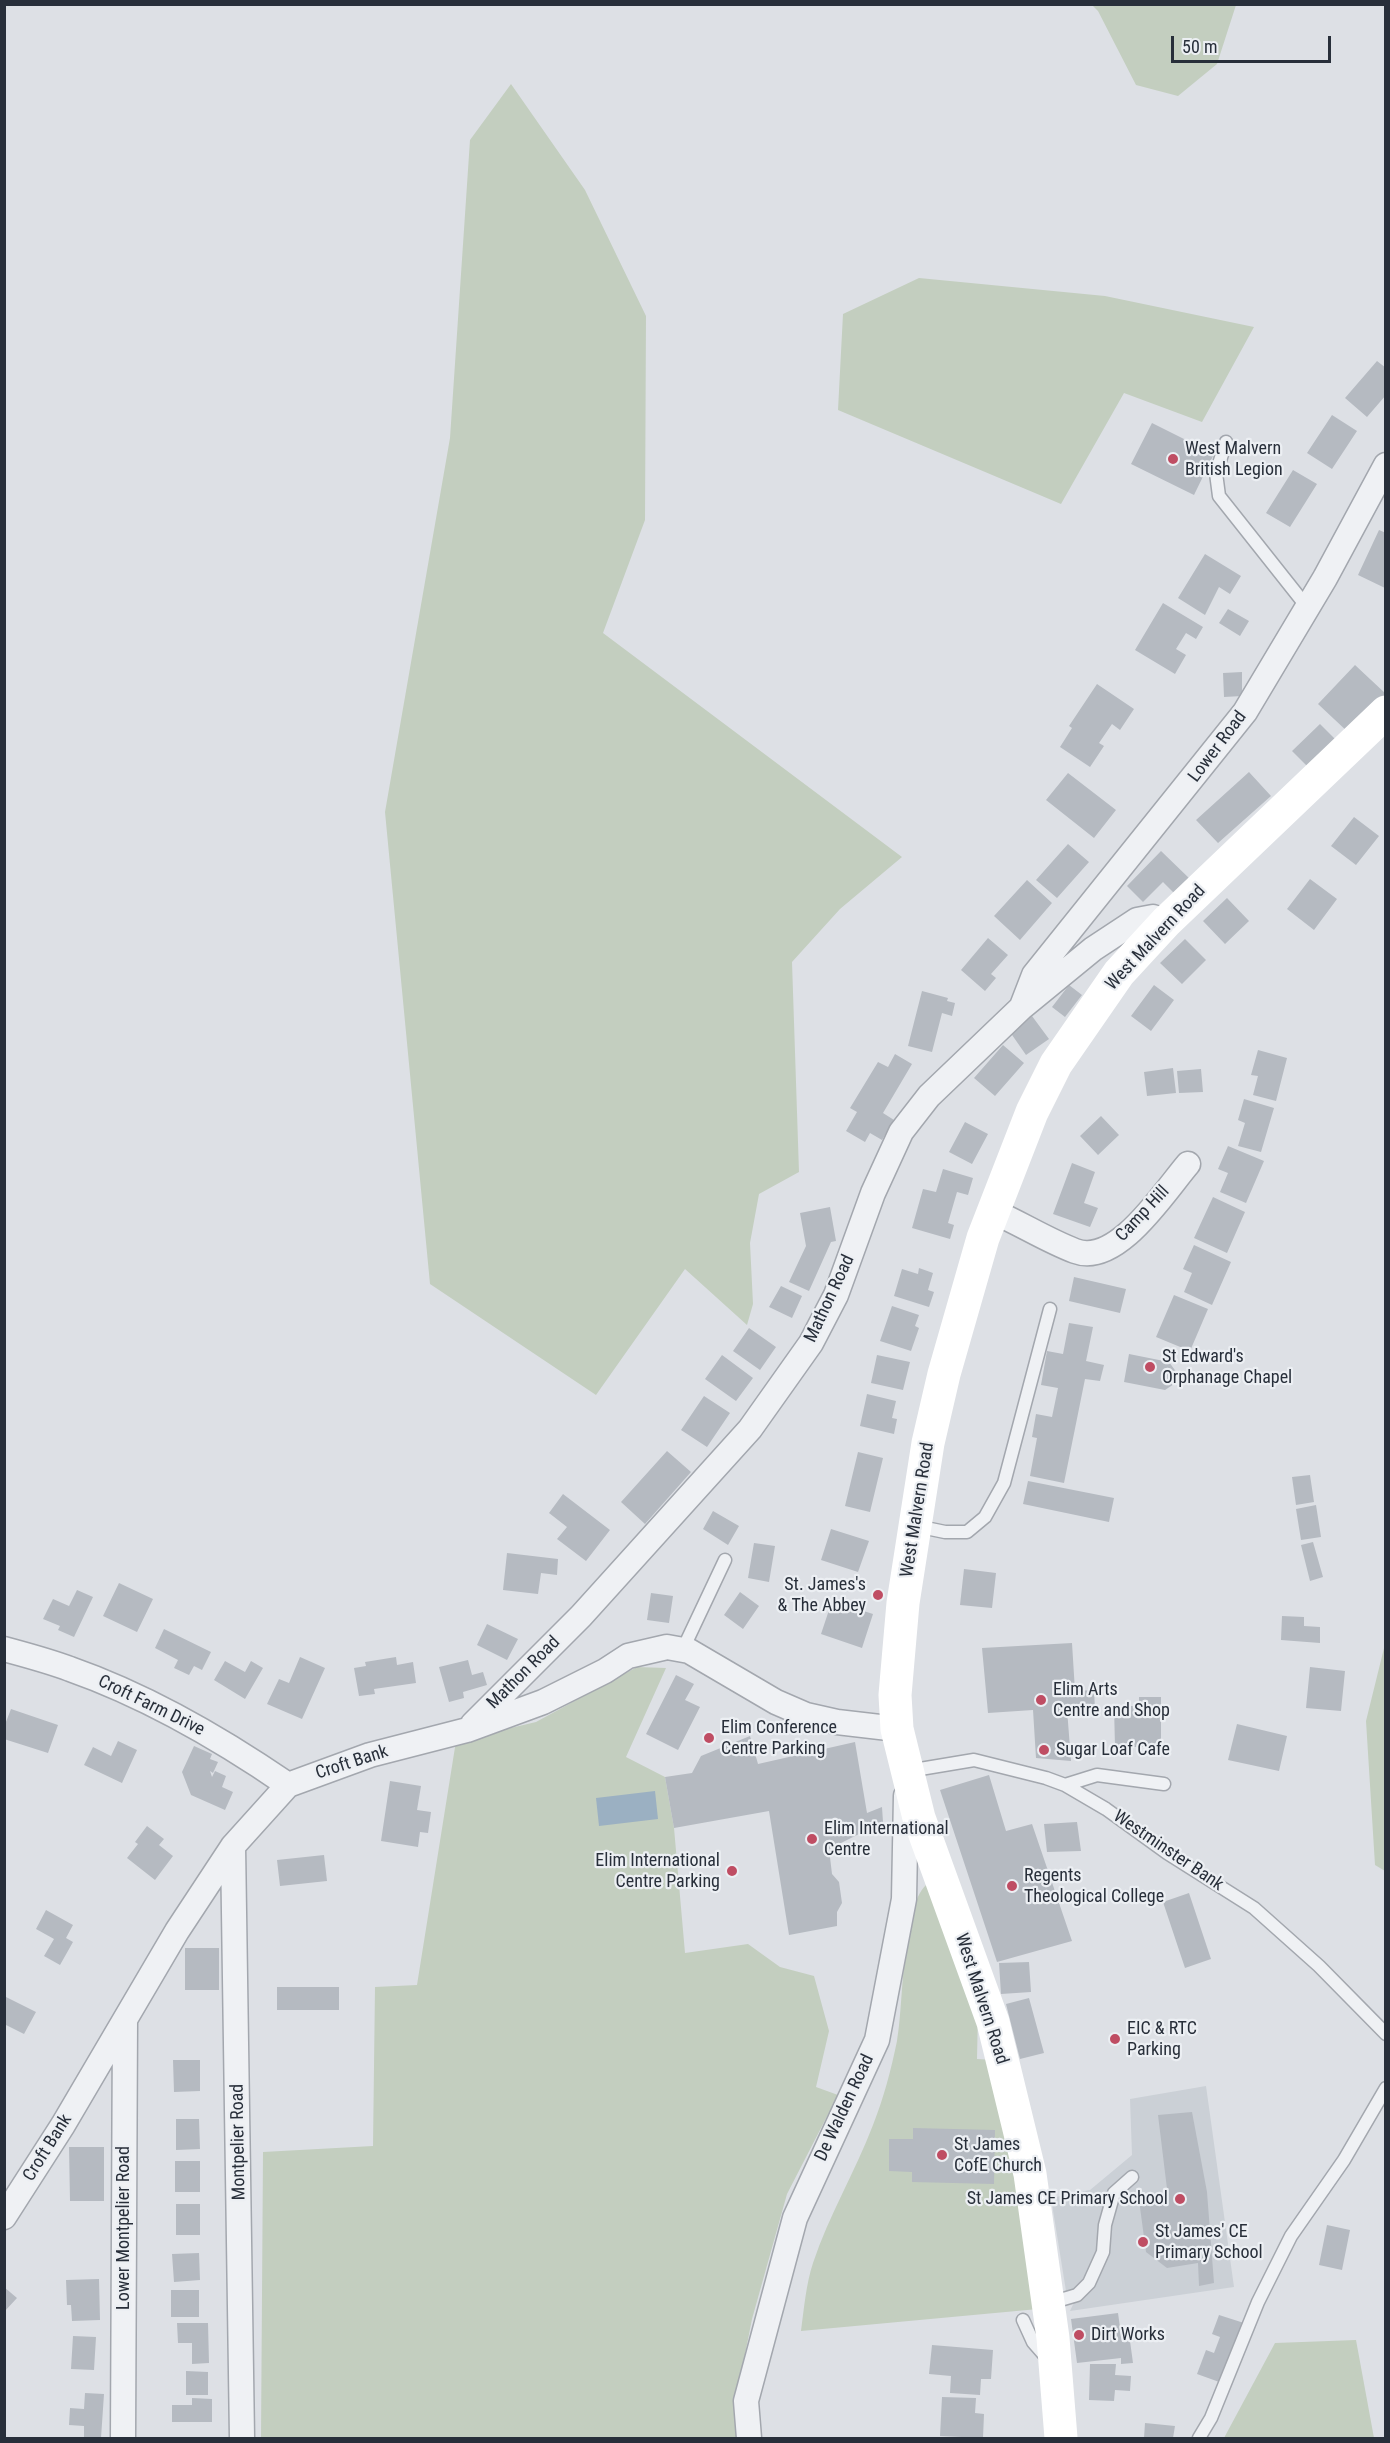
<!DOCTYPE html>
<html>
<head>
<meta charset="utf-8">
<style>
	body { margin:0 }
	#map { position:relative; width:1390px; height:2443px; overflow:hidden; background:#dde0e5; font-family:"Roboto Condensed",sans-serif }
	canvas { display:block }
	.frame { position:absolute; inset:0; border:6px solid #282f3a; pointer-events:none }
	.scale { position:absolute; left:1171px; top:36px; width:160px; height:27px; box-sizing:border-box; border:3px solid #282f3a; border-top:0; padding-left:8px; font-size:18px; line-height:21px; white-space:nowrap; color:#282f3a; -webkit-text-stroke:4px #eceff3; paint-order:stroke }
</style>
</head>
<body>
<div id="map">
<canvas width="1390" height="2443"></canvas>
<div class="frame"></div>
<div class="scale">50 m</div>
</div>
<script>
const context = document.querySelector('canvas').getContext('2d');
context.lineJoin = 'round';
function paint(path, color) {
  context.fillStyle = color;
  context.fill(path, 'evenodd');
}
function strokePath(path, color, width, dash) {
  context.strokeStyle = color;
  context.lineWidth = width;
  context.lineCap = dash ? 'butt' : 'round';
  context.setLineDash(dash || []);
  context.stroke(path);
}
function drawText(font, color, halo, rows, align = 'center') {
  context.font = font + ' "Roboto Condensed",sans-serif';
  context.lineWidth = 4.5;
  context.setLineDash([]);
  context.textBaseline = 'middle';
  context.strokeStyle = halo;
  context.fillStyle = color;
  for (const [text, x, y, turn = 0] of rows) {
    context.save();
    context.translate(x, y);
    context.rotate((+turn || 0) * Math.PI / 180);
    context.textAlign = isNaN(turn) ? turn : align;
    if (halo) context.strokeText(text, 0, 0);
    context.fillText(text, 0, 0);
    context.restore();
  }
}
const built = new Path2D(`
	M 1206,2086 L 1234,2287 L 1070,2311 L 1077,2296 L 1066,2291 L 1051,2198 L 1090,2190 L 1132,2155 L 1130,2099 Z`);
const green = new Path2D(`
	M 1092,5 L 1236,5 L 1217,64 L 1178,96 L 1136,85 L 1098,11 Z
	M 511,84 L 585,190 L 646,316 L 645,520 L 603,633 L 902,857 L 840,909 L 792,962 L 799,1172 L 759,1194 L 750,1243 L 753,1304 L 747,1325 L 685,1269 L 596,1395 L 430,1284 L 385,812 L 450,438 L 470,140 Z
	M 919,278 L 1105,296 L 1254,327 L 1202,422 L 1124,393 L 1061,504 L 838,410 L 843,314 Z
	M 1385,1644 L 1385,1871 L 1375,1865 L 1366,1721 Z
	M 637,1667 L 666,1668 L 626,1757 L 665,1777 L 674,1828 L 685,1953 L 748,1944 L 780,1967 L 814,1976 L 829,2031 L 816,2087 L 838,2095 L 787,2194 L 752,2319 L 735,2405 L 738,2438 L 261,2438 L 263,2152 L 373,2146 L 375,1987 L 417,1985 L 456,1741 L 536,1722 Z
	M 926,1885 L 932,1887 L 978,2011 L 977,2059 L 993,2060 L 1038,2309 L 801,2331 C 804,2309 806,2284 813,2263 C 829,2215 855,2172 873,2125 C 884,2097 891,2070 897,2041 C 904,2005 901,1909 926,1885 Z
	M 1356,2340 L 1374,2438 L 1224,2438 L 1275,2343 Z`);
const water = new Path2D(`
	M 655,1791 L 658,1819 L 599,1826 L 596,1798 Z`);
const building = new Path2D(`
	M 1377,361 L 1386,368 L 1386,395 L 1367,417 L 1345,398 Z
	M 1332,415 L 1357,431 L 1332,469 L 1307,453 Z
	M 1152,423 L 1214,454 L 1194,495 L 1131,464 Z
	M 1293,470 L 1317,484 L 1290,527 L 1266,513 Z
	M 1379,530 L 1386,533 L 1385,588 L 1358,575 Z
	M 1205,554 L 1241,576 L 1230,594 L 1219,587 L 1205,615 L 1178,598 Z
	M 1163,603 L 1203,627 L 1196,639 L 1186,633 L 1176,649 L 1186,655 L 1175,674 L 1135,650 Z
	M 1228,609 L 1249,621 L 1240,636 L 1219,623 Z
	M 1355,665 L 1386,694 L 1386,698 L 1350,734 L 1318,704 Z
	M 1242,672 L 1242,696 L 1224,697 L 1223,673 Z
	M 1097,684 L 1134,709 L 1120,730 L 1112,724 L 1099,743 L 1104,746 L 1090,767 L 1060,747 L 1072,728 L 1069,726 Z
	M 1320,724 L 1340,744 L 1312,771 L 1292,751 Z
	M 1249,772 L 1271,796 L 1218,843 L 1196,820 Z
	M 1068,773 L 1116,810 L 1094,838 L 1046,800 Z
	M 1354,817 L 1379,836 L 1356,865 L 1331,846 Z
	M 1068,844 L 1089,862 L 1057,898 L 1036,880 Z
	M 1161,851 L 1190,879 L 1175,894 L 1163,882 L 1143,902 L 1127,886 Z
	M 1310,879 L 1337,899 L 1314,930 L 1287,909 Z
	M 1027,880 L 1052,903 L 1020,940 L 994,916 Z
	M 1227,898 L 1249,921 L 1225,944 L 1203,921 Z
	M 988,938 L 1008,955 L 991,974 L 996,978 L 985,991 L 961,970 Z
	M 1185,939 L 1206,960 L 1182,984 L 1160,963 Z
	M 1069,985 L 1082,995 L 1065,1017 L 1052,1007 Z
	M 1154,985 L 1174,1000 L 1151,1031 L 1131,1016 Z
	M 922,991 L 948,998 L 947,1001 L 955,1003 L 952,1016 L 942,1013 L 932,1052 L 908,1046 Z
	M 1032,1016 L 1049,1039 L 1026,1055 L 1010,1032 Z
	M 1003,1045 L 1024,1063 L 995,1096 L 974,1078 Z
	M 1258,1050 L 1287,1058 L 1276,1101 L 1253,1095 L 1258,1076 L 1251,1075 Z
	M 895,1054 L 912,1064 L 883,1113 L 894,1120 L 882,1140 L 870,1133 L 865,1142 L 846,1131 L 857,1112 L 850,1108 L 878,1062 L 888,1067 Z
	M 1173,1068 L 1176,1093 L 1147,1096 L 1144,1072 Z
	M 1201,1069 L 1203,1092 L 1179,1093 L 1177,1071 Z
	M 1244,1099 L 1274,1108 L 1261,1152 L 1238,1146 L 1245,1123 L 1238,1120 Z
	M 1101,1116 L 1119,1135 L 1098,1155 L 1080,1136 Z
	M 965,1122 L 988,1134 L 972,1164 L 949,1152 Z
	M 1228,1146 L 1264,1161 L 1246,1203 L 1220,1192 L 1228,1173 L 1218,1169 Z
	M 1072,1163 L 1095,1172 L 1084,1203 L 1098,1208 L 1090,1227 L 1053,1214 Z
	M 943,1169 L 973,1178 L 968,1195 L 957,1192 L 948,1223 L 954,1225 L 950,1239 L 912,1228 L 923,1189 L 936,1192 Z
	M 1213,1197 L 1245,1212 L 1227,1253 L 1194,1238 Z
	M 830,1207 L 836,1241 L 831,1242 L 809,1291 L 789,1282 L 806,1246 L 800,1213 Z
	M 1194,1245 L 1231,1262 L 1212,1305 L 1184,1292 L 1192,1273 L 1183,1269 Z
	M 919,1268 L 933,1273 L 928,1290 L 934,1292 L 929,1307 L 894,1296 L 902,1269 L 918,1274 Z
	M 1074,1277 L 1126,1289 L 1120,1313 L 1069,1301 Z
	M 781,1286 L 802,1296 L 792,1318 L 769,1307 Z
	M 1174,1295 L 1208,1309 L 1190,1351 L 1156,1337 Z
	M 892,1306 L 919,1315 L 915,1326 L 919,1328 L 911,1351 L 880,1341 Z
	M 1069,1323 L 1093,1327 L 1086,1361 L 1104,1365 L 1100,1381 L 1085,1379 L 1064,1483 L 1030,1476 L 1037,1438 L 1032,1437 L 1036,1414 L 1052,1417 L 1058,1388 L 1041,1385 L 1047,1351 L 1063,1354 Z
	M 749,1328 L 776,1347 L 760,1370 L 733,1351 Z
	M 1129,1354 L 1169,1362 L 1177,1373 L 1174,1384 L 1165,1390 L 1124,1382 Z
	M 722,1355 L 753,1378 L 736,1401 L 705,1379 Z
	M 877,1355 L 910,1362 L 903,1390 L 871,1383 Z
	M 867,1394 L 896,1401 L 892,1418 L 897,1419 L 894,1434 L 860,1426 Z
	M 704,1396 L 730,1413 L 707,1447 L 681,1430 Z
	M 667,1451 L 691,1472 L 645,1524 L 621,1502 Z
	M 858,1452 L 883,1458 L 870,1512 L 845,1506 Z
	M 1310,1475 L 1314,1502 L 1296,1505 L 1292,1477 Z
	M 1028,1481 L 1114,1498 L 1109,1522 L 1023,1504 Z
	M 563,1494 L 610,1530 L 586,1561 L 557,1539 L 567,1527 L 549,1513 Z
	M 1316,1505 L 1321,1537 L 1301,1540 L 1296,1509 Z
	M 713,1511 L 739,1526 L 728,1545 L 703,1529 Z
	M 831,1529 L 869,1541 L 858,1572 L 821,1560 Z
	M 1313,1542 L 1323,1577 L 1310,1581 L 1301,1545 Z
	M 754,1543 L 775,1546 L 769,1582 L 748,1578 Z
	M 507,1553 L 558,1559 L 557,1575 L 541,1573 L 538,1594 L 503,1590 Z
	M 964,1569 L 996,1573 L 992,1608 L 960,1605 Z
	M 119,1583 L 153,1599 L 137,1632 L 103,1616 Z
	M 77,1590 L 93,1597 L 74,1637 L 58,1630 L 60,1626 L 43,1619 L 53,1599 L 69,1606 Z
	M 740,1592 L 759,1606 L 743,1629 L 724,1615 Z
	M 651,1593 L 673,1596 L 669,1623 L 647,1620 Z
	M 832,1601 L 873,1614 L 862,1648 L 821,1634 Z
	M 1282,1616 L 1304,1617 L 1304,1626 L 1320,1627 L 1320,1643 L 1281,1640 Z
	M 487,1624 L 518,1639 L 507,1660 L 477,1645 Z
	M 164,1629 L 211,1652 L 202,1670 L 194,1666 L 189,1675 L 174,1668 L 178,1660 L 155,1648 Z
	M 1072,1643 L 1075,1691 L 1094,1690 L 1095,1709 L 1067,1709 L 1071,1761 L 1036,1758 L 1033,1710 L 988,1713 L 982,1648 Z
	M 300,1657 L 325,1668 L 302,1719 L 267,1704 L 279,1679 L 289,1683 Z
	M 396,1657 L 397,1665 L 413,1662 L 416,1683 L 374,1689 L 375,1694 L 359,1696 L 354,1668 L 366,1666 L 365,1662 Z
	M 468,1660 L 472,1675 L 483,1672 L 487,1685 L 463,1692 L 464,1698 L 449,1702 L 439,1667 Z
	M 225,1661 L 245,1672 L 251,1661 L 263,1668 L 245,1699 L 214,1680 Z
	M 1310,1667 L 1345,1671 L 1341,1711 L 1306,1708 Z
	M 676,1675 L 694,1684 L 685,1700 L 700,1707 L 678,1750 L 646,1734 Z
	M 1139,1697 L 1161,1697 L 1161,1747 L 1115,1747 L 1114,1706 L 1139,1706 Z
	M 11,1709 L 58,1725 L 48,1753 L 4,1739 L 4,1727 Z
	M 1237,1724 L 1287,1736 L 1279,1771 L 1228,1760 Z
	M 750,1736 L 758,1764 L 855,1742 L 867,1813 L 882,1807 L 883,1822 L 829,1849 L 832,1874 L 839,1882 L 842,1903 L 837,1912 L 837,1926 L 789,1935 L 769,1811 L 674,1828 L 665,1777 L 692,1773 L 701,1756 Z
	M 118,1741 L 137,1750 L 122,1783 L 84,1765 L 93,1747 L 111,1756 Z
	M 194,1746 L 212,1754 L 210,1759 L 218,1762 L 213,1773 L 210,1771 L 212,1777 L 215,1771 L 226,1776 L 222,1787 L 233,1792 L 225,1810 L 191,1795 L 182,1772 Z
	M 989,1775 L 1006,1831 L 1032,1824 L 1072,1941 L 997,1962 L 940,1790 Z
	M 390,1781 L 421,1786 L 417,1810 L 431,1812 L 428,1833 L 420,1832 L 418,1847 L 381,1841 Z
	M 1077,1822 L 1081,1851 L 1047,1852 L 1044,1824 Z
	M 147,1826 L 164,1839 L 159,1845 L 173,1856 L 155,1880 L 127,1858 L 138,1844 L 135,1842 Z
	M 324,1855 L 327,1881 L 280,1886 L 277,1860 Z
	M 1189,1893 L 1211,1959 L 1185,1968 L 1163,1902 Z
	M 46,1910 L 73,1925 L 66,1938 L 73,1942 L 60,1965 L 44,1956 L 54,1939 L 36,1929 Z
	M 185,1948 L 219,1948 L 219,1990 L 185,1990 Z
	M 1029,1962 L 1031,1992 L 1001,1994 L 999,1963 Z
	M 277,1987 L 339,1987 L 339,2010 L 277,2010 Z
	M 4,1996 L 36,2012 L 24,2034 L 4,2024 Z
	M 1029,1998 L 1044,2053 L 1020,2059 L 1006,2004 Z
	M 173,2060 L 200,2060 L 200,2091 L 174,2092 Z
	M 1192,2112 L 1207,2192 L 1214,2283 L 1199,2286 L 1198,2263 L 1167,2268 L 1146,2252 L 1139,2200 L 1168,2197 L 1158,2115 Z
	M 176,2119 L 199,2119 L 200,2149 L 176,2150 Z
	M 913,2128 L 995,2130 L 994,2184 L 912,2182 L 912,2172 L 889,2171 L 889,2139 L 913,2139 Z
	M 69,2147 L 104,2147 L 104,2201 L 70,2201 Z
	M 175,2161 L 200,2161 L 200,2192 L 175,2192 Z
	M 176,2204 L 200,2204 L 200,2235 L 176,2235 Z
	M 1327,2225 L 1350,2230 L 1342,2270 L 1319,2265 Z
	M 199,2253 L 200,2280 L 174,2282 L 172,2254 Z
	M 99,2279 L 100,2320 L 72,2321 L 71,2305 L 67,2305 L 66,2280 Z
	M 4,2287 L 17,2298 L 4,2312 Z
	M 171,2290 L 199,2290 L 199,2317 L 171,2317 Z
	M 1118,2313 L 1122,2342 L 1130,2341 L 1133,2363 L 1121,2364 L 1121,2358 L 1077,2363 L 1071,2319 Z
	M 1219,2315 L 1244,2323 L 1222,2383 L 1197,2374 L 1206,2350 L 1214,2353 L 1220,2337 L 1212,2334 Z
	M 177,2323 L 208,2323 L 209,2363 L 192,2364 L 192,2343 L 178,2343 Z
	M 73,2336 L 96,2337 L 94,2370 L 71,2369 Z
	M 932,2345 L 993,2350 L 991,2379 L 981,2379 L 980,2395 L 950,2393 L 951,2376 L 929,2374 Z
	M 1090,2364 L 1116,2364 L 1115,2375 L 1131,2376 L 1130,2391 L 1115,2390 L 1114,2401 L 1089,2400 Z
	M 186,2371 L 208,2372 L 208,2395 L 186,2395 Z
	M 85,2393 L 104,2394 L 101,2438 L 84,2438 L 84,2426 L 69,2425 L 70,2408 L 84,2409 Z
	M 942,2397 L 976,2398 L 975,2413 L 984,2414 L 983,2438 L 940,2436 Z
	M 192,2398 L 212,2399 L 212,2422 L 172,2422 L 172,2405 L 192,2405 Z
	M 1145,2423 L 1175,2426 L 1173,2438 L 1144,2438 Z`);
const lane = new Path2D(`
	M 1226,442 L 1216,473 L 1219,496 L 1307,607
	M 916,1526 L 945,1532 L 967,1532 L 985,1517 L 1004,1483 L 1050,1309
	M 683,1649 L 725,1560
	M 908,1771 L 974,1760 L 1046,1778 L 1065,1785 L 1106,1809 L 1167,1853 L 1254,1908 L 1319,1966 L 1386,2034
	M 1065,1785 L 1097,1775 L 1164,1784
	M 1050,2303 L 1077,2295 L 1089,2283 L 1103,2252 L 1105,2225 L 1114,2193 L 1132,2177
	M 1023,2320 L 1033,2342 L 1047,2358
	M 1199,2438 L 1211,2418 L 1258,2302 L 1291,2236 L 1344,2160 L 1386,2088`);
const street = new Path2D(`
	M 1022,1006 L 1034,975 L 1245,712 L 1325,578 L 1386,465
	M 992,1211 C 1020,1223 1046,1240 1075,1251 C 1117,1267 1164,1192 1188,1164
	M 4,1649 C 26,1655 49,1661 70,1669 C 147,1696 221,1739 288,1785
	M 473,1724 L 581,1616 L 750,1429 L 811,1343 L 836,1295 L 873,1193 L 901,1132 L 929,1096 L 1021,1008 L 1093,949 L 1137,920 L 1153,917 L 1166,922
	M 233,1846 L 242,2438
	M 4,2217 L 63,2125 L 177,1931 L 233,1846 L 288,1785 L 370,1755 L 467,1730 L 543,1702 L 605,1671 L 628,1656 L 667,1647 L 689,1651 L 776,1702 L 806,1715 L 837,1722 L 897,1729
	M 123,2438 L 125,2020
	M 749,2438 L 746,2401 L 795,2218 L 877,2040 L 904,1899 L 906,1796`);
const secondary = new Path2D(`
	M 1061,2438 L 1053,2338 L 1030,2174 L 993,2022 L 919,1818 L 897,1729 L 895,1695 L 903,1603 L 928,1443 L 944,1374 L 983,1238 L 1032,1112 L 1056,1064 L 1119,973 L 1166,922 L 1386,712`);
const markers = [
	[1173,459,6,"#bf4d63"],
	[1150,1367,6,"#bf4d63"],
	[878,1595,6,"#bf4d63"],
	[1041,1700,6,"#bf4d63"],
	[709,1738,6,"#bf4d63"],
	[1044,1750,6,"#bf4d63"],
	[812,1839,6,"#bf4d63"],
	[732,1871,6,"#bf4d63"],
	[1012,1886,6,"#bf4d63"],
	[1115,2039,6,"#bf4d63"],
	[942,2155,6,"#bf4d63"],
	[1180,2199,6,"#bf4d63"],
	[1143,2242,6,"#bf4d63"],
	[1079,2335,6,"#bf4d63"]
];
const poiNames = [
	["West Malvern",1185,449],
	["British Legion",1185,470],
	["St Edward's",1162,1357],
	["Orphanage Chapel",1162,1378],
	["St. James's",866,1585,"right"],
	["& The Abbey",866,1606,"right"],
	["Elim Arts",1053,1690],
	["Centre and Shop",1053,1711],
	["Elim Conference",721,1728],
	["Centre Parking",721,1749],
	["Sugar Loaf Cafe",1056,1750],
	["Elim International",824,1829],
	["Centre",824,1850],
	["Elim International",720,1861,"right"],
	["Centre Parking",720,1882,"right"],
	["Regents",1024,1876],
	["Theological College",1024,1897],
	["EIC & RTC",1127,2029],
	["Parking",1127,2050],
	["St James",954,2145],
	["CofE Church",954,2166],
	["St James CE Primary School",1168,2199,"right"],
	["St James' CE",1155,2232],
	["Primary School",1155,2253],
	["Dirt Works",1091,2335]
];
const streetNames = [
	["Lower Road",1218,747,-53],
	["West Malvern Road",1156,938,-47],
	["Camp Hill",1143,1214,-47],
	["Mathon Road",830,1299,-65],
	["West Malvern Road",918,1510,-81],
	["Mathon Road",524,1673,-45],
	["Croft Farm Drive",151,1706,26],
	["Croft Bank",352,1763,-18],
	["Westminster Bank",1168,1851,34],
	["West Malvern Road",981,1999,72],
	["De Walden Road",845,2108,-65],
	["Montpelier Road",239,2142,-91],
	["Croft Bank",48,2148,-58],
	["Lower Montpelier Road",124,2228,-90]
];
paint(built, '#cbd0d6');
paint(green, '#c3cebf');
paint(water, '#9bb0c2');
paint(building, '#b5bac1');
strokePath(lane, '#a3a7ae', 15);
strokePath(street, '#a3a7ae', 27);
strokePath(lane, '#eff1f4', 12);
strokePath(street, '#eff1f4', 24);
strokePath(secondary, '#fff', 33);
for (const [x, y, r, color] of markers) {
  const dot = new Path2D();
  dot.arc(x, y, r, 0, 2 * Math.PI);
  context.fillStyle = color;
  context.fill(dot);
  strokePath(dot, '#eceff3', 2);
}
drawText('18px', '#282f3a', '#eceff3', poiNames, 'left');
drawText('18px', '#282f3a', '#eceff3', streetNames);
</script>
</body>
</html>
